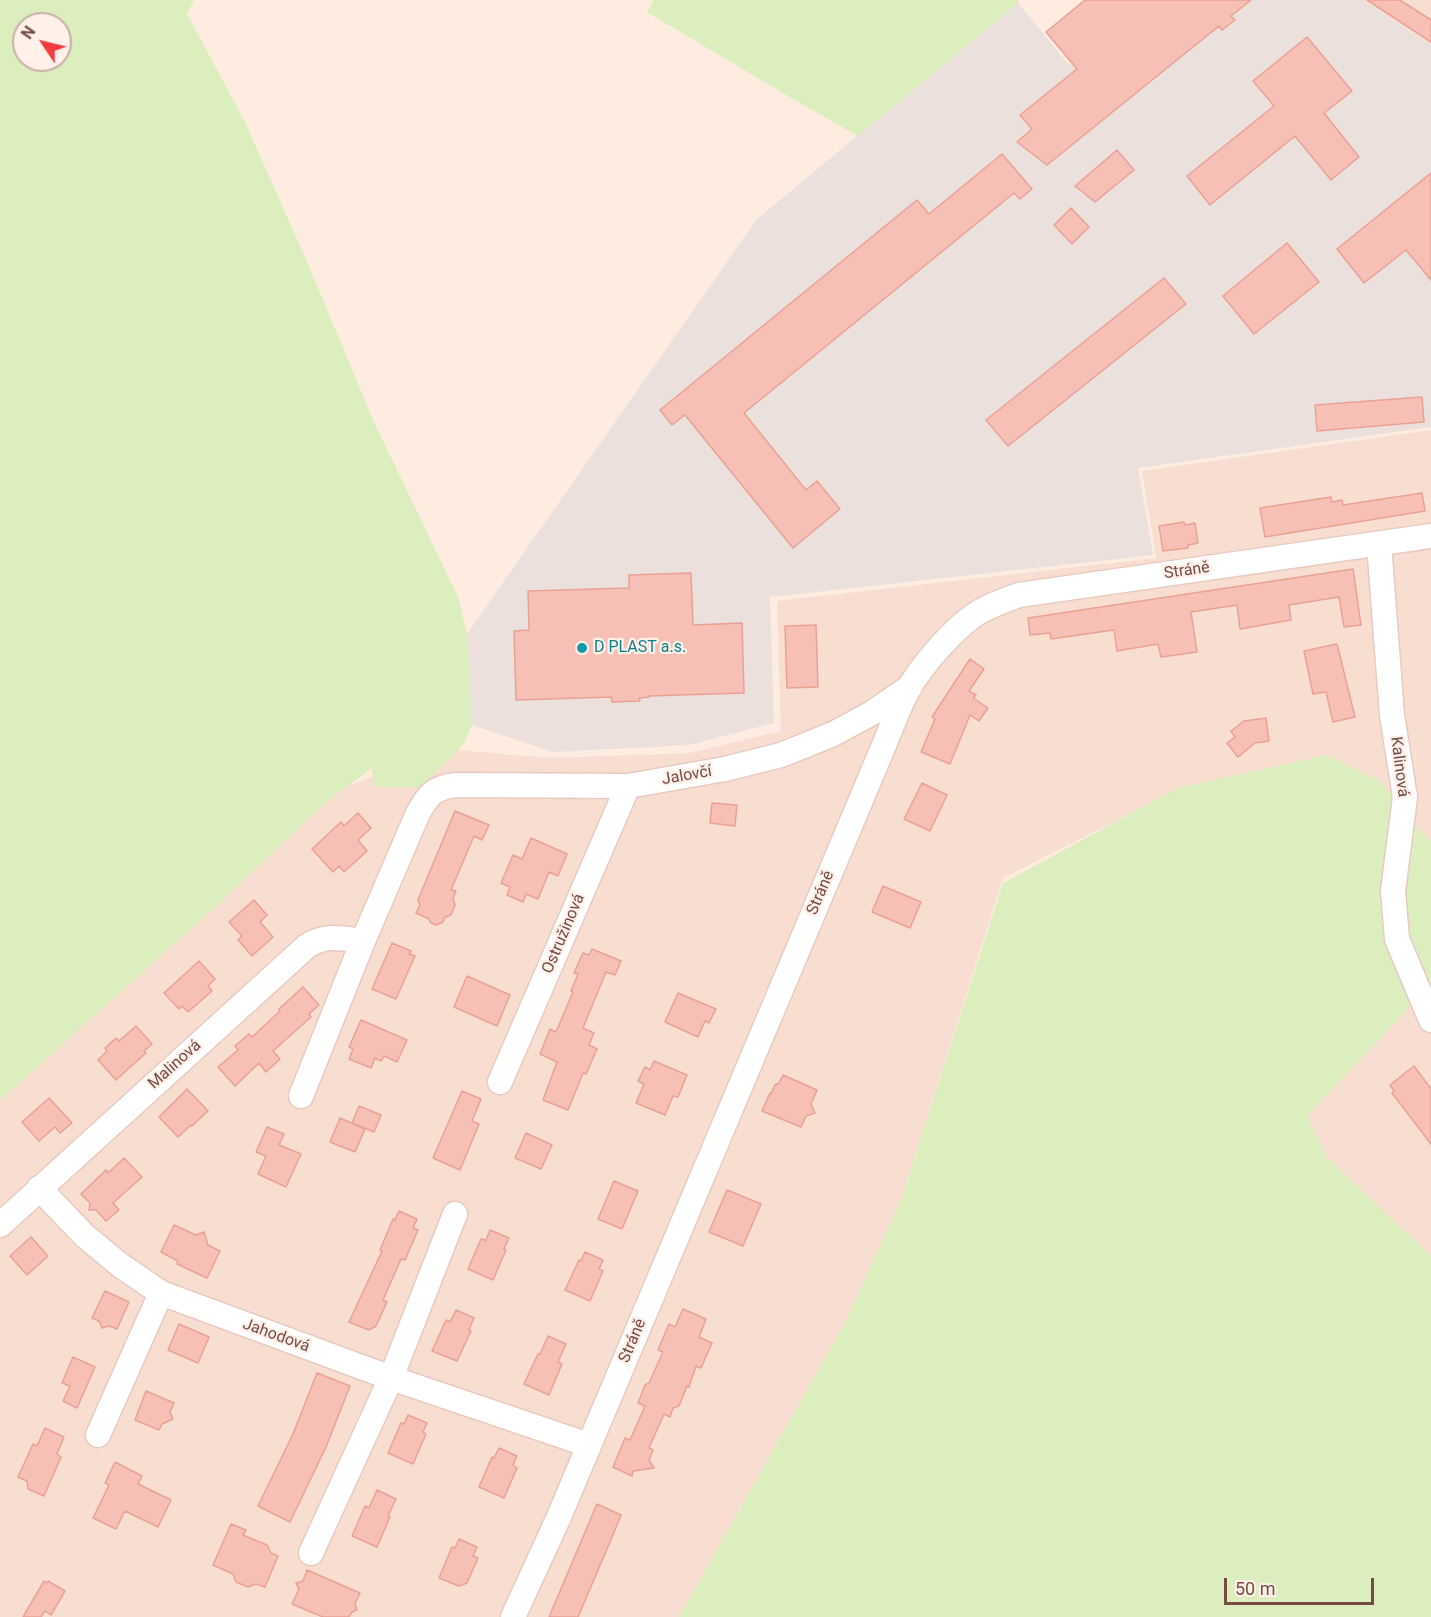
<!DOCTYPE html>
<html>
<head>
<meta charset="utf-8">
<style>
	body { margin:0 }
	#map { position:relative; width:1431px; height:1617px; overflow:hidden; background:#feece0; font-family:Roboto,sans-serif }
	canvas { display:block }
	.north { position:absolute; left:12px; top:12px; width:60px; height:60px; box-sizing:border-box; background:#fff1e9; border:2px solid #c9afa7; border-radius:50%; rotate:305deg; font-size:16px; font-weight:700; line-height:24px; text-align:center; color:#774b45 }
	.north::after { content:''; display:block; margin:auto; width:21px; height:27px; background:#f33b3d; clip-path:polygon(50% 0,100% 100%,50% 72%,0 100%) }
	.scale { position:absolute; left:1224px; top:1578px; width:150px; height:27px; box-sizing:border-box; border:3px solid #774b45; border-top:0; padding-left:8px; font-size:18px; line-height:21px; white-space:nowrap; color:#774b45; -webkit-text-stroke:4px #fff1e9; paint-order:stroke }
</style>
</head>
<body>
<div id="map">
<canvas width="1431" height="1617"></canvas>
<div class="north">N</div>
<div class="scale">50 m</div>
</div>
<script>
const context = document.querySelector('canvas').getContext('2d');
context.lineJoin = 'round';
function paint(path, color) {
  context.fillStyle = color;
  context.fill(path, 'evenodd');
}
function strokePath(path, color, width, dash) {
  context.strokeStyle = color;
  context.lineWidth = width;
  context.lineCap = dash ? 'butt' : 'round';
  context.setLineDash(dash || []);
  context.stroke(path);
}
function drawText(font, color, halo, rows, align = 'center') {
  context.font = font + ' Roboto,sans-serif';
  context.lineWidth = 4.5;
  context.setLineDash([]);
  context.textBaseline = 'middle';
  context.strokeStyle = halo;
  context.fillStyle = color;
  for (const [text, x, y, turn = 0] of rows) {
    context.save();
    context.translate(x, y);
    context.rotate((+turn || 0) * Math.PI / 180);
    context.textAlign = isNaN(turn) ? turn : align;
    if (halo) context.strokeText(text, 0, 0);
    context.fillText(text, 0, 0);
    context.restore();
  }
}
const residential = new Path2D(`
	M 1364,0 L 1431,0 L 1431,45 Z
	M 1431,430 L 1431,1256 L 1327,1158 L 1256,1006 L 1177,788 L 1116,821 L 1003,878 L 901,1200 L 846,1321 L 679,1617 L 0,1617 L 0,1100 L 213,909 L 337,790 L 446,749 L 550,758 L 690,753 L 781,731 L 777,601 L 1156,558 L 1142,471 Z`);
const industrial = new Path2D(`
	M 1151,0 L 1364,0 L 1431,45 L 1431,427 L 1138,468 L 1153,555 L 770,597 L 774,723 L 689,745 L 553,752 L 472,725 L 467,634 L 757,219 L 1018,3 L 1069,65 Z`);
const green = new Path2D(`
	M 0,0 L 194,0 L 187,14 L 245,122 L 305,257 L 374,422 L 458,597 L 467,634 L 472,725 L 464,744 L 420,787 L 374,787 L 372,768 L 326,802 L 213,909 L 0,1100 ZM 24,24 L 60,24 L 60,60 L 24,60 Z
	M 654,0 L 1018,0 L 1018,3 L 858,136 L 786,95 L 647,12 Z
	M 1327,755 L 1381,782 L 1429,841 L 1431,840 L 1431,984 L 1307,1116 L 1327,1158 L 1431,1256 L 1431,1617 L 679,1617 L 846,1321 L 901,1200 L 1003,883 L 1178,788 Z`);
const building = new Path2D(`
	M 1085,0 L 1251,0 L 1231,16 L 1235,20 L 1222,30 L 1219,26 L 1047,165 L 1017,142 L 1032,129 L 1020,115 L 1077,69 L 1046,32 Z
	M 1367,0 L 1400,0 L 1431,20 L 1431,42 Z
	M 1307,37 L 1352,91 L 1324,113 L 1359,157 L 1331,180 L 1295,136 L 1210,205 L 1187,176 L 1274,106 L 1253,81 Z
	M 1117,150 L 1134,170 L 1095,202 L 1075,186 Z
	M 1002,154 L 1032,189 L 1020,199 L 1014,193 L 744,413 L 806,490 L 817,481 L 840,509 L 793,548 L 685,415 L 672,425 L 660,410 L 917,200 L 929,214 Z
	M 1431,173 L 1431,280 L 1406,250 L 1364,283 L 1337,249 Z
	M 1071,208 L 1089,227 L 1072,244 L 1054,225 Z
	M 1287,243 L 1319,282 L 1254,334 L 1223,296 Z
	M 1164,278 L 1186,304 L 1008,446 L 986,420 Z
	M 1422,397 L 1424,422 L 1317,431 L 1315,405 Z
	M 1422,493 L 1425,511 L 1265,537 L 1260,508 L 1331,497 L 1332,502 L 1342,500 L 1343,505 Z
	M 1184,522 L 1185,525 L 1195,523 L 1198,543 L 1188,545 L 1188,548 L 1163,551 L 1159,526 Z
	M 1353,569 L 1361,625 L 1344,627 L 1339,597 L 1289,605 L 1291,620 L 1240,629 L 1237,605 L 1191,612 L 1197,652 L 1161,657 L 1158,644 L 1117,651 L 1114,630 L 1051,639 L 1050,633 L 1030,635 L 1028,618 Z
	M 691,573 L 693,625 L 742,623 L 744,693 L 649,696 L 649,697 L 639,698 L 640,701 L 612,702 L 611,697 L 516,700 L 514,631 L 529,630 L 528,591 L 629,588 L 629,575 Z
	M 816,625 L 818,687 L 787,688 L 785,626 Z
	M 1337,644 L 1355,717 L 1333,722 L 1326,692 L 1313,694 L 1304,651 Z
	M 970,659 L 984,669 L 969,691 L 976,695 L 973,698 L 988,708 L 979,721 L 970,715 L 950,764 L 921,752 L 935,719 L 932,717 Z
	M 1266,718 L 1269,741 L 1255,743 L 1238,757 L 1227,743 L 1235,737 L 1231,731 L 1244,721 Z
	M 922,783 L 947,795 L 930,831 L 904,819 Z
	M 712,803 L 737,805 L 735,826 L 710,823 Z
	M 455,811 L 489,825 L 482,840 L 474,836 L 451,890 L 456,891 L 453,898 L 455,905 L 451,915 L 445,917 L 443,922 L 436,925 L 430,922 L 429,919 L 416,913 L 420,905 L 418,900 Z
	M 358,813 L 371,828 L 358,840 L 367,851 L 344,872 L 339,866 L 333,872 L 312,849 L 341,822 L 344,826 Z
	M 531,838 L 567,854 L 558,876 L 549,872 L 538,899 L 526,894 L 523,902 L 507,895 L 510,887 L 501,883 L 513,855 L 522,859 Z
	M 883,886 L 921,902 L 910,928 L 872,912 Z
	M 254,900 L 267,915 L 260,922 L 273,937 L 252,956 L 238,940 L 242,936 L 229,922 Z
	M 392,943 L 411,951 L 409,954 L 415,956 L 396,999 L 372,989 Z
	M 592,949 L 621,961 L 615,975 L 606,972 L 583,1028 L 594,1033 L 589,1045 L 597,1049 L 586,1074 L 583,1073 L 568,1110 L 543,1100 L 557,1062 L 540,1054 L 550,1029 L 556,1032 L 573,992 L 571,991 L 578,974 L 574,973 L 583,953 L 589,955 Z
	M 199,961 L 215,979 L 208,986 L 212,991 L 188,1012 L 182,1006 L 179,1009 L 164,993 Z
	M 467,976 L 510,995 L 497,1026 L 454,1007 Z
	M 303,987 L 319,1005 L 309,1014 L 311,1017 L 273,1051 L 280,1059 L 266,1072 L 259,1063 L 235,1086 L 218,1067 L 238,1050 L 235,1046 L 249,1034 L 252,1037 L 280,1011 L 279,1009 Z
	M 678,993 L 716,1009 L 709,1023 L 705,1021 L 698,1037 L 665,1022 Z
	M 361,1020 L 407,1040 L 397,1062 L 384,1056 L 381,1061 L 375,1058 L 371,1068 L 349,1059 L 353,1049 L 349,1047 Z
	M 136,1026 L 152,1044 L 144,1051 L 146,1053 L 116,1080 L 98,1060 L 107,1051 L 105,1048 L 116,1038 L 119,1041 Z
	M 654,1061 L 687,1075 L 678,1097 L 673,1096 L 665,1115 L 636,1103 L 644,1084 L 638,1081 L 645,1067 L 650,1070 Z
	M 1414,1066 L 1431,1089 L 1431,1144 L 1392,1093 L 1394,1091 L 1390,1085 Z
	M 783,1075 L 817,1090 L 811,1104 L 815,1113 L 806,1116 L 801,1127 L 762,1111 L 770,1093 L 771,1094 L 775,1085 L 779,1083 Z
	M 187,1089 L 208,1111 L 192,1126 L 191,1125 L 178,1137 L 159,1117 Z
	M 462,1091 L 481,1099 L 472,1121 L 479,1124 L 460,1170 L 433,1158 Z
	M 49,1098 L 72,1123 L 60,1133 L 55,1127 L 39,1141 L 22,1122 Z
	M 359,1106 L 381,1115 L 374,1132 L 352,1123 Z
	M 340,1118 L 365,1129 L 355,1152 L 330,1142 Z
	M 267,1127 L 284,1134 L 279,1145 L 301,1154 L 286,1187 L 258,1174 L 266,1156 L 256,1152 Z
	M 526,1133 L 552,1145 L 541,1169 L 515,1158 Z
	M 124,1158 L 142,1177 L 113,1203 L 119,1210 L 106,1221 L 96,1210 L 89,1210 L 90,1203 L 81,1194 L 106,1170 L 108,1173 Z
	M 614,1181 L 638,1191 L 622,1229 L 598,1219 Z
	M 727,1190 L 761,1204 L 743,1246 L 709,1232 Z
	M 399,1211 L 417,1219 L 413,1228 L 418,1230 L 405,1260 L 401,1259 L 383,1300 L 387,1302 L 376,1326 L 369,1330 L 349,1322 L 382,1251 L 380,1250 L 393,1219 L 395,1220 Z
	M 174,1225 L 196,1235 L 204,1232 L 208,1245 L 220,1251 L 207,1278 L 177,1264 L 178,1261 L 161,1252 Z
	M 490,1230 L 509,1238 L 504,1249 L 506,1250 L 493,1280 L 468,1269 L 481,1239 L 486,1240 Z
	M 31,1237 L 48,1256 L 27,1275 L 10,1256 Z
	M 585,1252 L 603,1260 L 599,1269 L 603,1271 L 590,1301 L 565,1290 L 579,1260 L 581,1261 Z
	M 105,1291 L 129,1302 L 117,1329 L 109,1326 L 102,1328 L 99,1321 L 92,1318 Z
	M 683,1309 L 706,1319 L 699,1337 L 712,1343 L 701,1368 L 696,1366 L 689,1387 L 687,1386 L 679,1406 L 673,1408 L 670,1417 L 664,1414 L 649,1448 L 653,1450 L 649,1460 L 654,1468 L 633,1471 L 632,1476 L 613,1467 L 625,1438 L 630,1440 L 645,1406 L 638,1403 L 645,1385 L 649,1383 L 663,1352 L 658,1350 L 669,1324 L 675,1327 Z
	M 456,1310 L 474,1318 L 469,1330 L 471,1331 L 457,1361 L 432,1351 L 446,1320 L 450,1322 Z
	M 179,1324 L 209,1337 L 198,1363 L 168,1350 Z
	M 548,1336 L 566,1344 L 558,1362 L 562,1364 L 549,1395 L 524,1384 L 538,1354 L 540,1354 Z
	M 73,1357 L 95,1367 L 77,1408 L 63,1401 L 70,1386 L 62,1383 Z
	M 317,1373 L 350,1386 L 326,1447 L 290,1522 L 258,1506 L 293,1434 Z
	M 146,1391 L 174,1403 L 170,1412 L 173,1419 L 162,1424 L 159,1430 L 135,1420 Z
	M 408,1415 L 427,1423 L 423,1432 L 426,1434 L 413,1464 L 388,1453 L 401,1423 L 404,1424 Z
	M 45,1428 L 64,1437 L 57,1454 L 61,1457 L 44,1496 L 28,1489 L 27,1481 L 18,1477 L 33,1444 L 37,1446 Z
	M 499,1448 L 517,1456 L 513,1465 L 517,1468 L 504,1498 L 479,1487 L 492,1457 L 494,1458 Z
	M 115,1462 L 142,1476 L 138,1484 L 171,1500 L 158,1527 L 125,1511 L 116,1529 L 93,1518 L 109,1485 L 105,1483 Z
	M 377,1490 L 396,1499 L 388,1516 L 390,1517 L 377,1547 L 352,1536 L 365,1506 L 369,1508 Z
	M 597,1504 L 621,1515 L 610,1542 L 578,1617 L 549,1617 Z
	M 231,1524 L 246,1530 L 243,1535 L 267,1545 L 271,1553 L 278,1556 L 265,1587 L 256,1584 L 248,1587 L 236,1582 L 233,1574 L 213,1565 Z
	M 459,1539 L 477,1547 L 473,1556 L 478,1558 L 467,1583 L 459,1586 L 439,1578 L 452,1547 L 455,1548 Z
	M 307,1570 L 360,1593 L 355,1604 L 357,1610 L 352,1612 L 349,1617 L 323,1617 L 292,1604 L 299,1589 L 296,1583 L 303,1581 Z
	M 44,1581 L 47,1583 L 48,1581 L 65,1591 L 51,1615 L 45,1611 L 41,1617 L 23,1617 Z`);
const minor = new Path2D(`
	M 1379,544 L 1392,715 L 1405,797 L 1393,891 L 1397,939 L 1431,1020
	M 500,1082 L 628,786
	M 301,1096 L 363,941 L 418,813 C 429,794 433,788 456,785 L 628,786 L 725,769 L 781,755 L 833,734 L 872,713 L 910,687
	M 39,1188 L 85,1236 L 120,1265 L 161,1293
	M 0,1225 L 307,946 C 325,934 342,938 363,941
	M 98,1435 L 161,1293 L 391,1378 L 589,1445
	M 311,1553 L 391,1378 L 455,1214
	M 513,1617 L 558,1519 L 882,750 C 891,729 899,705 910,686 C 925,662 950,633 973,616 C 987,606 1003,601 1019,595 L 1431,536`);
const markers = [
	[582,648,6,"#0f9aa8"]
];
const streetNames = [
	["Stráně",1187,571,-8],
	["Kalinová",1399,767,83],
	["Jalovčí",687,776,-10],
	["Stráně",821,893,-67],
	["Ostružinová",564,934,-67],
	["Malinová",175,1065,-42],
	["Jahodová",276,1336,20],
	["Stráně",633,1341,-67]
];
const cultureNames = [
	["D PLAST a.s.",594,648]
];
paint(residential, '#f8ded1');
paint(industrial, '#ece0dc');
paint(green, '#dcedbe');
paint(building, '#f6c0b6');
strokePath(building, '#eaa195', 1.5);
strokePath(minor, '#e8cac1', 27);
strokePath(minor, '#fff', 24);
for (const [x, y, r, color] of markers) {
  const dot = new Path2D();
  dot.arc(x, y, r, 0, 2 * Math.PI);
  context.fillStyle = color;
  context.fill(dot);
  strokePath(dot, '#fff1e9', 2);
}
drawText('16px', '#774b45', '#fff1e9', streetNames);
drawText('16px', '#0d838f', '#fff1e9', cultureNames, 'left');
</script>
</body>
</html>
